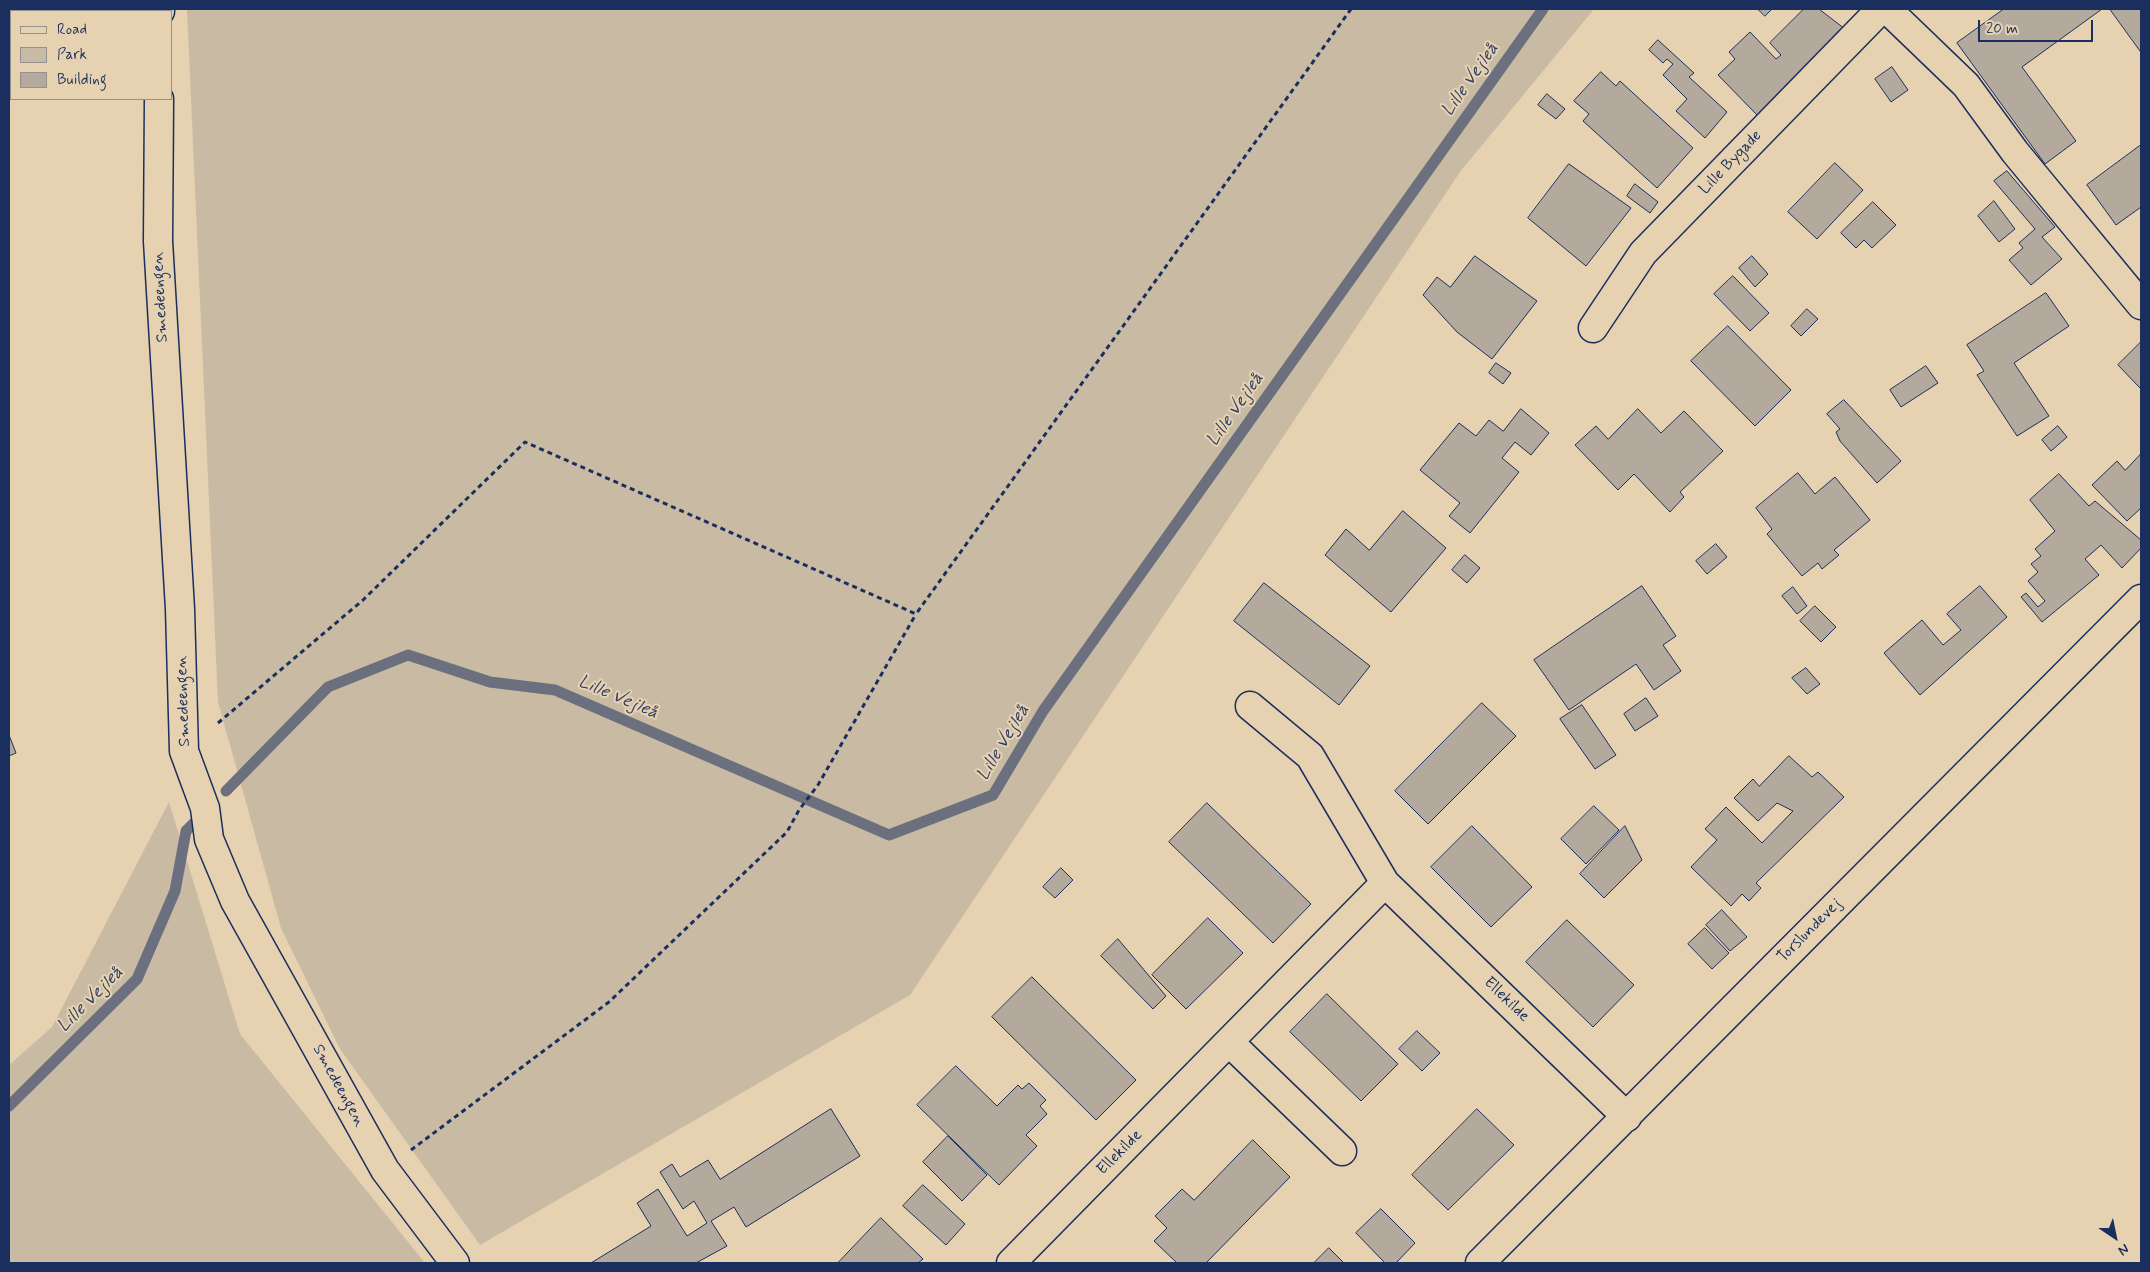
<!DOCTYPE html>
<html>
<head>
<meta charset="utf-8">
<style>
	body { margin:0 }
	#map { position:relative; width:2150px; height:1272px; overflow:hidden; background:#e6d2b0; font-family:Mynerve,sans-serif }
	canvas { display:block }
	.frame { position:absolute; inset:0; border:10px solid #1b2f5e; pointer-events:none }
	.legend { position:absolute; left:10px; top:10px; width:162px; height:90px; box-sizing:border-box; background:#e6d2b0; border:1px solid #95918f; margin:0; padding:6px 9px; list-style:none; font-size:15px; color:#1b2f5e }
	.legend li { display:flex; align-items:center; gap:10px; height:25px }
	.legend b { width:25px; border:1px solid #95918f }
	.north { position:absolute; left:2090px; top:1212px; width:50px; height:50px; -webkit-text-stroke:4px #e6d2b0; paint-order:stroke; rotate:146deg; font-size:14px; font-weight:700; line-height:20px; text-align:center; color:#1b2f5e }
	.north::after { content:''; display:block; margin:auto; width:18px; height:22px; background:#1b2f5e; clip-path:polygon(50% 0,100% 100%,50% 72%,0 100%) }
	.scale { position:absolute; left:1978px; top:20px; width:115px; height:22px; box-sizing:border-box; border:2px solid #1b2f5e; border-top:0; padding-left:6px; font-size:15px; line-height:18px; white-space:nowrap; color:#1b2f5e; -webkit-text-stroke:4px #e6d2b0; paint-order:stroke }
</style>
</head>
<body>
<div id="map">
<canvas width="2150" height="1272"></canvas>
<div class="frame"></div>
<ul class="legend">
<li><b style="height:6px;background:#e6d2b0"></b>Road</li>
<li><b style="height:14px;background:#c9baa4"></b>Park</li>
<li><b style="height:14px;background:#b3a99c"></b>Building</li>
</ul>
<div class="north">N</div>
<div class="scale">20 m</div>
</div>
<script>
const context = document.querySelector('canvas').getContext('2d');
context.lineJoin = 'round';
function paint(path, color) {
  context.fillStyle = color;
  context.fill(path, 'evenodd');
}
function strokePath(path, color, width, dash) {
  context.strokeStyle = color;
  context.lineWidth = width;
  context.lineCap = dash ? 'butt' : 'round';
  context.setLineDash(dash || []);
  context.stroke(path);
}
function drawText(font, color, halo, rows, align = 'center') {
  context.font = font + ' Mynerve,sans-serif';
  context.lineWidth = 4;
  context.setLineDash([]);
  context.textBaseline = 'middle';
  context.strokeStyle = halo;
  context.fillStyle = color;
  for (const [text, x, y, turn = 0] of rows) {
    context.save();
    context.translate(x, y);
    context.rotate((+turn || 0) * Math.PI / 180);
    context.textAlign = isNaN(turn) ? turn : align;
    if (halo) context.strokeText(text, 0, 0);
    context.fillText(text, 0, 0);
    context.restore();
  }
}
const green = new Path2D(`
	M 187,9 L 1594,9 L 1460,172 L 910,995 L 480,1245 L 340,1049 L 281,928 L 218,702 Z
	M 169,802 L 240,1034 L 425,1263 L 9,1263 L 9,1065 L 52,1027 Z`);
const stream = new Path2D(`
	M 226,791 L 328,687 L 408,655 L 490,682 L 555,690 L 889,835 L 993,795 L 1043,711 L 1543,9
	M 9,1106 L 137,979 L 175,891 L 186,831 L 200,817`);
const building = new Path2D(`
	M 1758,9 L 1772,9 L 1765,16 Z
	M 1804,9 L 1819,9 L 1845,29 L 1758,116 L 1718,75 L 1735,59 L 1729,52 L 1750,32 L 1776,59 L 1781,55 L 1770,43 Z
	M 2004,9 L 2102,9 L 2022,67 L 2076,141 L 2045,164 L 1957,43 Z
	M 2110,9 L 2141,9 L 2141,52 Z
	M 1658,40 L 1694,73 L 1689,77 L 1727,112 L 1705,138 L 1676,111 L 1687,99 L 1663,75 L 1673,64 L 1667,59 L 1663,63 L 1649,50 Z
	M 1892,67 L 1908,90 L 1891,102 L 1875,79 Z
	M 1601,72 L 1616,86 L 1620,81 L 1693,148 L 1657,188 L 1583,121 L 1589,114 L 1574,101 Z
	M 1547,94 L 1565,109 L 1556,119 L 1538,105 Z
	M 2141,145 L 2141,207 L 2116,225 L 2087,185 Z
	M 1835,163 L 1863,190 L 1817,239 L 1788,212 Z
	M 1569,164 L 1631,208 L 1586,266 L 1528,218 Z
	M 2007,171 L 2055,227 L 2042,237 L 2062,259 L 2031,285 L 2009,260 L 2023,248 L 2019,243 L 2035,229 L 1994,181 Z
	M 1635,184 L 1658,202 L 1650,213 L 1627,196 Z
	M 1994,201 L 2015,229 L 1999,242 L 1978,216 Z
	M 1873,202 L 1896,225 L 1872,248 L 1864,240 L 1856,248 L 1841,233 Z
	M 1475,256 L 1537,301 L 1492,359 L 1457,332 L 1423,295 L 1437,277 L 1450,287 Z
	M 1752,256 L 1768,274 L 1755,287 L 1739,268 Z
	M 1733,276 L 1769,313 L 1750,331 L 1714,294 Z
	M 2046,293 L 2069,326 L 2014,363 L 2049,416 L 2017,436 L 1977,375 L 1984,371 L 1967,345 Z
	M 1807,309 L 1818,319 L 1801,336 L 1791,326 Z
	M 1728,326 L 1791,390 L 1755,426 L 1691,361 Z
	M 2141,342 L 2141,387 L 2140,388 L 2118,365 Z
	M 1496,363 L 1511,373 L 1503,384 L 1489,373 Z
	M 1926,366 L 1938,383 L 1901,407 L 1890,390 Z
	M 1844,400 L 1901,461 L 1877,483 L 1840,441 L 1836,432 L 1840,429 L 1827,414 Z
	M 1521,409 L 1549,433 L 1531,455 L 1515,442 L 1502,458 L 1519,472 L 1470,533 L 1449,516 L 1460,503 L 1420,470 L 1459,423 L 1476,436 L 1489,420 L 1503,431 Z
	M 1638,409 L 1661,433 L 1684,411 L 1723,451 L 1680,492 L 1684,497 L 1670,512 L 1634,474 L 1618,490 L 1575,445 L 1596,426 L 1608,439 Z
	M 2058,426 L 2067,437 L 2051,451 L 2042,440 Z
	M 2141,454 L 2141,508 L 2127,521 L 2092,485 L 2117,461 L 2125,470 Z
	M 1798,473 L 1815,494 L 1835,477 L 1870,520 L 1834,550 L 1839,555 L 1822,569 L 1818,563 L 1802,576 L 1767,534 L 1772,529 L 1756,508 Z
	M 2059,474 L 2089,506 L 2095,501 L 2141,540 L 2141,548 L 2122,568 L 2101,545 L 2085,559 L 2099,575 L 2042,622 L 2021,597 L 2026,593 L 2038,607 L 2045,601 L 2028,581 L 2038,572 L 2031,564 L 2041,556 L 2035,549 L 2055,531 L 2030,500 Z
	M 1403,511 L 1446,548 L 1391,612 L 1325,555 L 1346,529 L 1369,550 Z
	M 1716,544 L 1727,557 L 1707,574 L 1696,561 Z
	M 1465,555 L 1480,568 L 1467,583 L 1452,570 Z
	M 1264,583 L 1370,666 L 1339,705 L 1234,621 Z
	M 1642,586 L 1676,636 L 1663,645 L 1681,671 L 1654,690 L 1636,664 L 1569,710 L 1534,660 Z
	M 1980,586 L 2007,617 L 1920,695 L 1884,653 L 1922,620 L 1943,645 L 1961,630 L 1947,614 Z
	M 1793,587 L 1807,606 L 1797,614 L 1782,596 Z
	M 1815,606 L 1836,627 L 1821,642 L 1800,621 Z
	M 1806,668 L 1820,684 L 1807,694 L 1792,678 Z
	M 1646,698 L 1658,716 L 1635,731 L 1624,714 Z
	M 1482,703 L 1516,736 L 1428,824 L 1395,791 Z
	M 1582,705 L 1616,755 L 1595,769 L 1560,719 Z
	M 9,735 L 16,753 L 9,756 Z
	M 1789,756 L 1812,777 L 1818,772 L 1844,797 L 1756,883 L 1761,888 L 1749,901 L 1742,894 L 1731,906 L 1691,867 L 1717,840 L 1705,829 L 1726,807 L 1762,843 L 1793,811 L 1777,803 L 1758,821 L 1734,798 L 1753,779 L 1759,786 Z
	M 1207,803 L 1311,904 L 1273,943 L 1169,842 Z
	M 1594,806 L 1619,830 L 1586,864 L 1561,839 Z
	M 1472,826 L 1532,887 L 1491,927 L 1431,867 Z
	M 1625,826 L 1642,860 L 1604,898 L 1580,874 Z
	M 1061,868 L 1073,880 L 1055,898 L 1043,887 Z
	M 1722,910 L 1747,937 L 1730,951 L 1706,925 Z
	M 1208,918 L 1243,953 L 1186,1009 L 1152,975 Z
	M 1567,920 L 1634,985 L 1593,1027 L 1526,962 Z
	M 1705,928 L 1729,953 L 1712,969 L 1688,944 Z
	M 1118,939 L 1166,996 L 1153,1009 L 1101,956 Z
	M 1032,977 L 1136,1080 L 1096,1120 L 992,1017 Z
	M 1327,994 L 1398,1064 L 1361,1101 L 1290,1032 Z
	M 1417,1031 L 1440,1053 L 1422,1071 L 1399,1049 Z
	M 956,1066 L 997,1106 L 1018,1085 L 1022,1089 L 1029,1083 L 1046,1100 L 1040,1106 L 1047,1114 L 1026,1135 L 1037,1146 L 999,1185 L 917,1105 Z
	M 831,1109 L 860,1156 L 746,1227 L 734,1207 L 711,1221 L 727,1246 L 696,1263 L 591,1263 L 651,1226 L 637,1203 L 658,1189 L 687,1236 L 707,1223 L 694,1201 L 683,1209 L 660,1172 L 672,1164 L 680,1177 L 708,1160 L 720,1179 Z
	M 1477,1109 L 1514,1145 L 1448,1210 L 1412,1175 Z
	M 948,1136 L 987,1175 L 962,1201 L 923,1162 Z
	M 1253,1140 L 1290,1177 L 1206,1263 L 1177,1263 L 1154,1241 L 1167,1228 L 1155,1216 L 1182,1189 L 1194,1200 Z
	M 923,1185 L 965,1224 L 946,1245 L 903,1206 Z
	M 1381,1209 L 1415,1243 L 1396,1263 L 1385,1263 L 1356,1233 Z
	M 881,1218 L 923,1259 L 918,1263 L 838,1263 Z
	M 1329,1248 L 1344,1263 L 1314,1263 Z`);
const path = new Path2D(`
	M 218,723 L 363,600 L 525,442 L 916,614 L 1351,9
	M 411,1150 L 609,1002 L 787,832 L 799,810 L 818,785 L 916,614`);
const minor = new Path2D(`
	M 1887,9 L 1966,85 L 2015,152 L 2141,305
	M 160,11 L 160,9
	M 159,99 L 158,241 L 180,609 L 184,751 L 205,808 L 209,839 L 235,901 L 385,1170 L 455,1263
	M 1593,328 L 1643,253 L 1881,9
	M 1250,706 L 1310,756 L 1385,883 L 1627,1117
	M 1229,1042 L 1342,1151
	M 1011,1263 L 1385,883
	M 1480,1263 L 2141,599`);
const streetNames = [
	["Lille Bygade",1731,163,-46],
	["Smedeengen",161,297,-93],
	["Smedeengen",184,701,-92],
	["Torslundevej",1810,931,-45],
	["Ellekilde",1506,1000,44],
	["Smedeengen",338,1086,61],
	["Ellekilde",1120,1153,-45]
];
const waterNames = [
	["Lille Vejleå",1471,80,-55],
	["Lille Vejleå",1236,410,-55],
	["Lille Vejleå",618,698,23],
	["Lille Vejleå",1004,743,-59],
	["Lille Vejleå",91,1000,-45]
];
paint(green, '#c9baa4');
strokePath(stream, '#6b6f7e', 11);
paint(building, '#b3a99c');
strokePath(building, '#1b2f5e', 1);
strokePath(minor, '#1b2f5e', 31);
strokePath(path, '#1b2f5e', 3, [5, 4]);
strokePath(minor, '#e6d2b0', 28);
drawText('16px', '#1b2f5e', '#e6d2b0', streetNames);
drawText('italic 18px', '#2f3f66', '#e6d2b0', waterNames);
</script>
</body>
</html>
